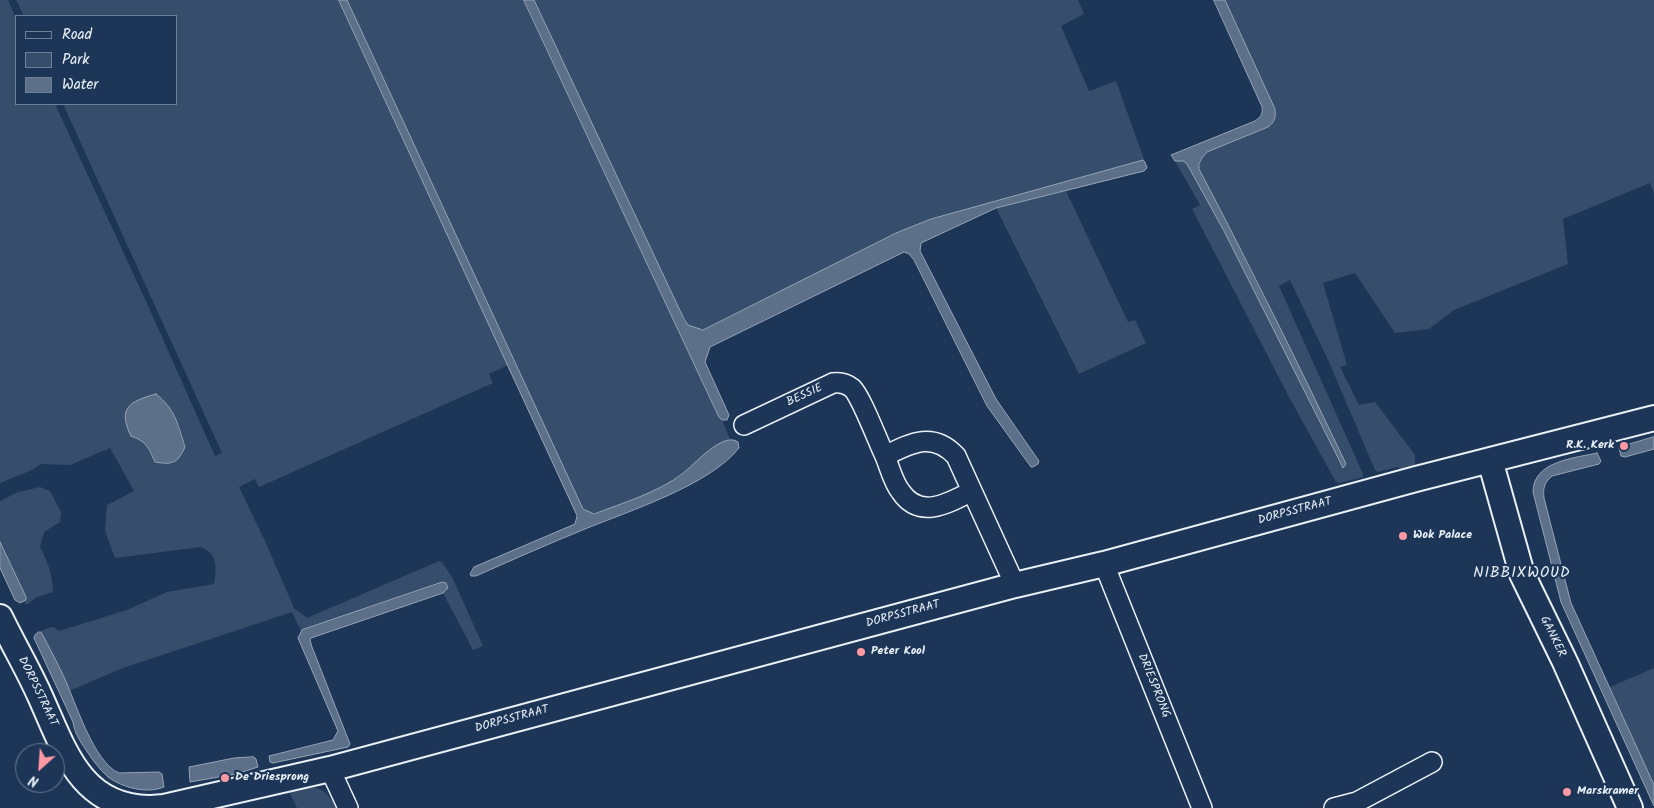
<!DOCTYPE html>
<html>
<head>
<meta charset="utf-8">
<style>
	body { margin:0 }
	#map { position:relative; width:1654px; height:808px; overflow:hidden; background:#1d3557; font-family:Kalam,sans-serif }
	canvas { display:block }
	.legend { position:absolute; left:15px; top:15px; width:162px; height:90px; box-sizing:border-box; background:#1d3557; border:1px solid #6e8097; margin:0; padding:6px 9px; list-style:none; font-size:15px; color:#e8f1f8 }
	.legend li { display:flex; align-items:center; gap:10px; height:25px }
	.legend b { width:25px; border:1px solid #6e8097 }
	.north { position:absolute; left:15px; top:743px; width:50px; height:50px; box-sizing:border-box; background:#1d3557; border:1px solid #6e8097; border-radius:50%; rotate:206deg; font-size:14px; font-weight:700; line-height:20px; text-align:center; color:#e8f1f8 }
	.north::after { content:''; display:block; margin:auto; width:18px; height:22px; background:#ff9aa2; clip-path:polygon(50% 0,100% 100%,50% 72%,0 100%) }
</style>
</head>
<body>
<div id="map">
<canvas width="1654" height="808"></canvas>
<ul class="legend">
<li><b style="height:6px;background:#1d3557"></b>Road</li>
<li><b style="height:14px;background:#374d6c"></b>Park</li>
<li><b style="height:14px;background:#5d7089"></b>Water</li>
</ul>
<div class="north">N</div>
</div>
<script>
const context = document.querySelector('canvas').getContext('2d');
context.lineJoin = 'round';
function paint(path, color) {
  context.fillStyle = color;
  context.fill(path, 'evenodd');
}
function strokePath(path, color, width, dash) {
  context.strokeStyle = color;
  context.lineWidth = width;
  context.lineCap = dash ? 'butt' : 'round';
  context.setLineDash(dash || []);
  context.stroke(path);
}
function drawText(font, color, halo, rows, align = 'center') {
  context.font = font + ' Kalam,sans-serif';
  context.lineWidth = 4.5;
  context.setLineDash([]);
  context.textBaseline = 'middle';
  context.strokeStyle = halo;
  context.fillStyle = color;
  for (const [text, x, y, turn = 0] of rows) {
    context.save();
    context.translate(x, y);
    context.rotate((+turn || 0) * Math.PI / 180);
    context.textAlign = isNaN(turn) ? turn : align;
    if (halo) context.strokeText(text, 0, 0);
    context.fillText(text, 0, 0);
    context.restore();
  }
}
const green = new Path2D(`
	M 0,0 L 8,0 L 16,18 L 16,104 L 55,104 L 150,310 L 215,456 L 222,453 L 63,104 L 176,104 L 176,16 L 24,16 L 16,0 L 339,0 L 508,365 L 489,374 L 493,383 L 259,487 L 255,479 L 239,487 L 265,541 L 294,608 L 307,618 L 439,561 L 442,562 L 453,579 L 483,646 L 473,650 L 443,593 L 446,591 L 443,582 L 301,631 L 292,612 L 123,668 L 69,691 L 41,632 L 39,632 C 48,628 52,624 59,631 L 127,610 L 167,592 L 214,584 C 217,568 218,554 201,547 L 115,558 L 105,531 L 107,505 L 134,491 L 110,448 L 70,465 L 41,464 L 32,470 L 0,483 ZM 179,424 L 185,447 L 173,464 L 167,464 L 155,462 L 150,450 L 142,440 Z
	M 347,0 L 524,0 L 719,417 L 722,420 L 730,439 C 707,448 692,468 672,481 C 650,495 618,504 594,514 L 583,509 Z
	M 534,0 L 1078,0 L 1084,14 L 1061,26 L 1089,91 L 1116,81 L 1145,162 L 1143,160 L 931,219 L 896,233 L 703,330 L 688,325 L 684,319 Z
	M 1225,0 L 1654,0 L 1654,194 L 1650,183 L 1563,219 L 1568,264 L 1454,310 L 1429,329 L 1395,333 L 1355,273 L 1323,283 L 1347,365 L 1340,367 L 1359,405 L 1375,402 L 1415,455 L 1415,470 L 1407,472 L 1397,467 L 1378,472 L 1375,470 L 1329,362 L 1290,280 L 1279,286 L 1363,474 L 1363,477 L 1339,483 L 1336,482 L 1290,399 L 1192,209 L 1200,205 L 1175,161 L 1183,161 L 1187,164 L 1224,231 L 1340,464 L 1346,464 L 1260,286 L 1199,169 C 1200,161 1203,157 1207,152 L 1268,127 L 1276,114 L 1275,109 Z
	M 1066,191 L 1128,322 L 1135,320 L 1146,343 L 1079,374 L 996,208 Z
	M 40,487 L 50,491 L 61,512 L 60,522 L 44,532 L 40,547 C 49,565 52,572 53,592 L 37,597 L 26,605 L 24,601 L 26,597 L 0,542 L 0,501 L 18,492 Z
	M 1654,668 L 1654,785 L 1610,687 Z
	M 306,787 C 322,786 329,794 336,808 L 297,808 L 289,791 Z`);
const water = new Path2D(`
	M 339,0 L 347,0 L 583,509 L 594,514 C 622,503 657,493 682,474 C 694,465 723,431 738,442 L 739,448 C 710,485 629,511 585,529 C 548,544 512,560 476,576 L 471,576 L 470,574 L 474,567 L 575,524 L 577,516 Z
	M 524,0 L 534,0 L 684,319 L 688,325 L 703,330 L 896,233 L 931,219 L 1143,160 L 1145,162 L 1147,168 L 1144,171 L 996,208 L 921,243 L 920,251 L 996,399 L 1039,461 L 1038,464 L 1033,467 L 1031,467 L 987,406 L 914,260 L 909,254 L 904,252 L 710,347 L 705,362 L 729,415 L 727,420 L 722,420 L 719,417 Z
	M 1214,0 L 1225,0 L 1275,109 C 1276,117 1275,122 1268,127 L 1207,152 L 1202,158 L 1199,164 L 1199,169 C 1250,266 1299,365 1346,464 L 1343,468 L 1224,231 L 1187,164 L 1183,161 L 1175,161 L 1171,155 L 1255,121 C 1261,117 1263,114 1262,107 Z
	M 156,394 C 176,410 178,425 185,447 C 177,464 173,465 155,462 C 148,447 147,442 131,436 C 117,408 130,401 156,394 Z
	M 1654,437 L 1654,449 L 1625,457 L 1621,456 L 1619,448 L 1620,447 Z
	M 1597,453 L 1601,461 L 1599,464 L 1552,476 C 1544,483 1543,488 1544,498 L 1571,603 L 1654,785 L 1654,806 L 1561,602 L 1533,492 C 1533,461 1575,458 1597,453 Z
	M 0,542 L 26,597 L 26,600 L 20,603 L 15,600 L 0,568 Z
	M 443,582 L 446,583 L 448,588 L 443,593 L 311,638 L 310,640 L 312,647 L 350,744 L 348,747 L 273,763 L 270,762 L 269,756 L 333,740 L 338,731 L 298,638 L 302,630 Z
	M 39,632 L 41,632 C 49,647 57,662 64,677 C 75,701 94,763 119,773 L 159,772 L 162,774 L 164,787 C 147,794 123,788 108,777 C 99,769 92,759 86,750 C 80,741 74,732 73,722 L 34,638 L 35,635 Z
	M 254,757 L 256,759 L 258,767 L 236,774 L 190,782 L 189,767 L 234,758 Z`);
const minor = new Path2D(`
	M 744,425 L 833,383 C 840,382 846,383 852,388 C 861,396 878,442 885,456 C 911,443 933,431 956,456 L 1015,585
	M 885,456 C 890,468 893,482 901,492 C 920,520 949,503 972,491
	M 1104,564 L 1202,808
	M 330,769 L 348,808
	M 1334,808 L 1357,802 L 1432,762`);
const tertiary = new Path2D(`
	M 1490,460 L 1522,574 L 1565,662 L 1630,808
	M 0,617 C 13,644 28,669 40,696 C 64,749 80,807 149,808
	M 151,808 L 164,807 L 330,769 L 1015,585 L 1104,564 L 1416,479 L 1654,418`);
const markers = [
	[1624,446,5,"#ff9aa2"],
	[1403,536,5,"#ff9aa2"],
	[861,652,5,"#ff9aa2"],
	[225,778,5,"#ff9aa2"],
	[1567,792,5,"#ff9aa2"]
];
const streetNames = [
	["BESSIE",805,396,-25],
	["DORPSSTRAAT",1295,512,-15],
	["DORPSSTRAAT",903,615,-15],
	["GANKER",1552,637,64],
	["DRIESPRONG",1153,686,68],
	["DORPSSTRAAT",37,692,64],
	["DORPSSTRAAT",512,720,-15]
];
const poiNames = [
	["R.K. Kerk",1614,446,"right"],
	["Wok Palace",1413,536],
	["Peter Kool",871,652],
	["De Driesprong",235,778],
	["Marskramer",1577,792]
];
const quarterNames = [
	["NIBBIXWOUD",1522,574]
];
paint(green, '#374d6c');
paint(water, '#5d7089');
strokePath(water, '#95a4b5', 1);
strokePath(minor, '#e8f1f8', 22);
strokePath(tertiary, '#e8f1f8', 28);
strokePath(minor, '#1d3557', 19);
strokePath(tertiary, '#1d3557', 24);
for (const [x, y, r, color] of markers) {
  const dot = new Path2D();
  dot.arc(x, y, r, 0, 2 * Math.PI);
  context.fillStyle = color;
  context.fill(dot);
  strokePath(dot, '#1d3557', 2);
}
drawText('12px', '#e8f1f8', '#1d3557', streetNames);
drawText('bold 12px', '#e8f1f8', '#1d3557', poiNames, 'left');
context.letterSpacing = '1px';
drawText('15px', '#e8f1f8', '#1d3557', quarterNames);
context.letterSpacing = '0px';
</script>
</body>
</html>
